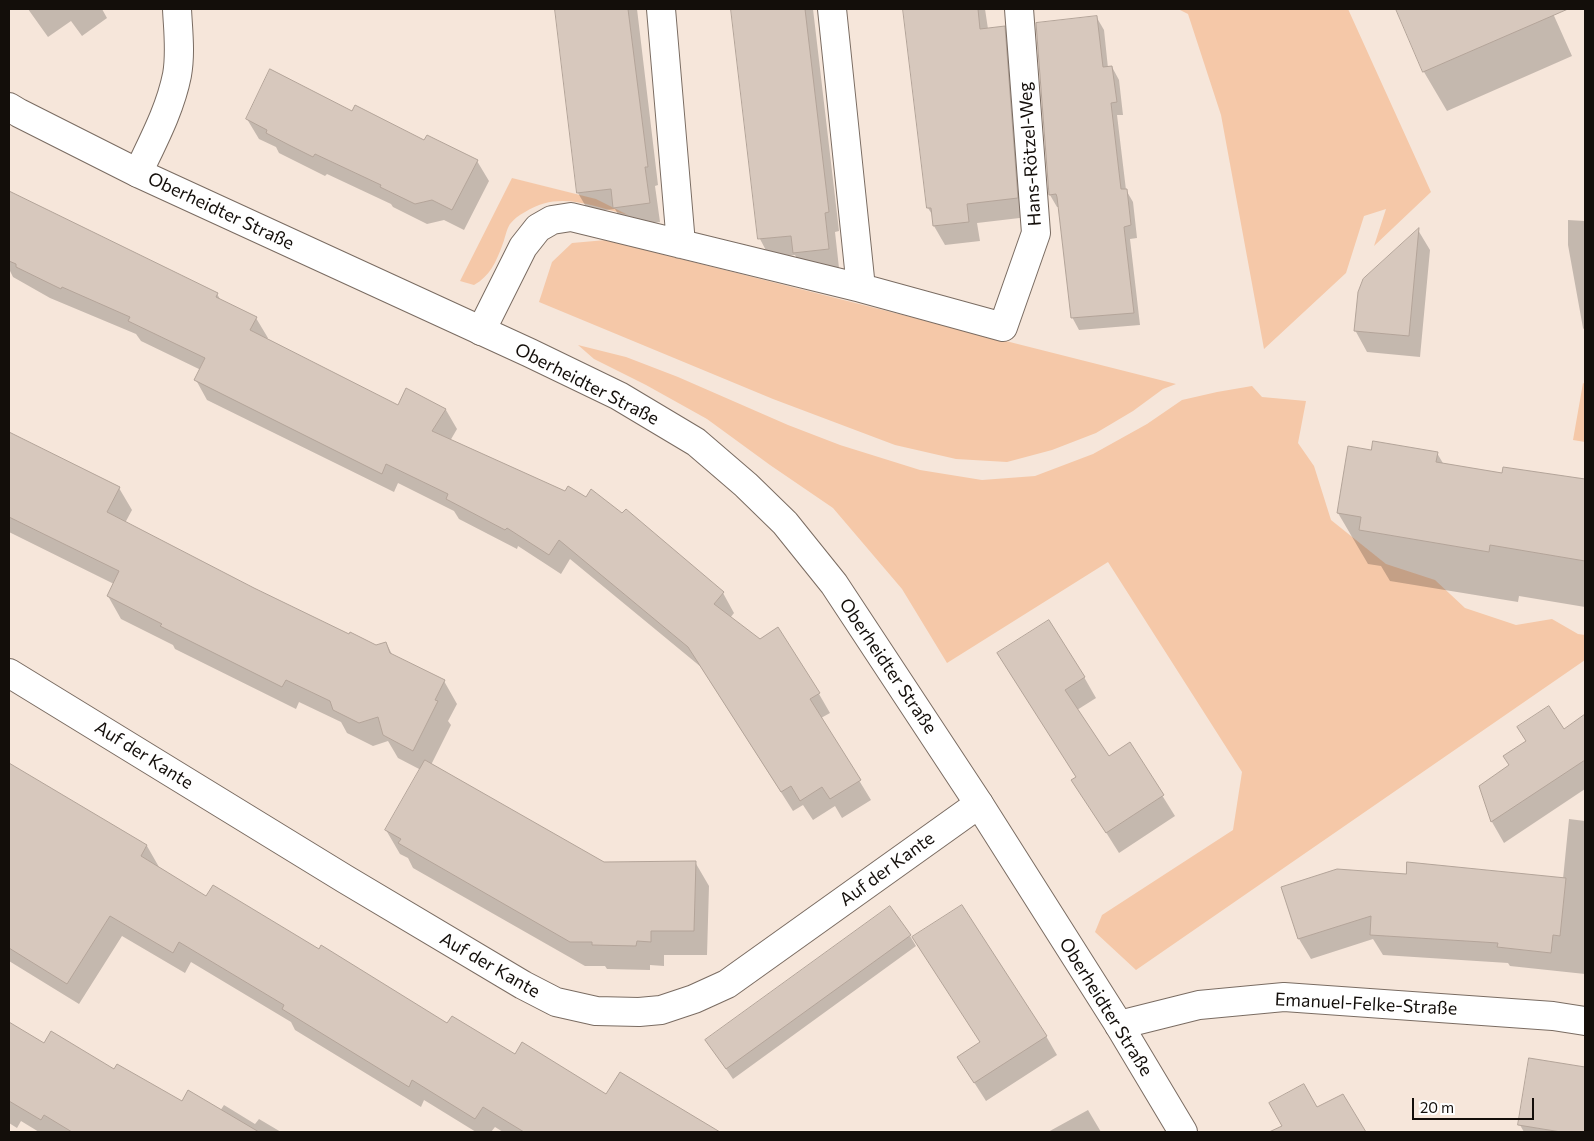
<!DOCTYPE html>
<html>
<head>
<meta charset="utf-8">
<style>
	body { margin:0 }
	#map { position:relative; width:1594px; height:1141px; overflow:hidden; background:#f6e6da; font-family:Commissioner,sans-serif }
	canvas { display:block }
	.frame { position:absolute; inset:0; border:10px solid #130e0a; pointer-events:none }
	.scale { position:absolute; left:1412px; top:1098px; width:122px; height:22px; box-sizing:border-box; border:2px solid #130e0a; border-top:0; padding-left:6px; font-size:15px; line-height:18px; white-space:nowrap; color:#130e0a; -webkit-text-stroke:4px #fff; paint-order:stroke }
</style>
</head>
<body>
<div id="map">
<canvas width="1594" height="1141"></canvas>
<div class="frame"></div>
<div class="scale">20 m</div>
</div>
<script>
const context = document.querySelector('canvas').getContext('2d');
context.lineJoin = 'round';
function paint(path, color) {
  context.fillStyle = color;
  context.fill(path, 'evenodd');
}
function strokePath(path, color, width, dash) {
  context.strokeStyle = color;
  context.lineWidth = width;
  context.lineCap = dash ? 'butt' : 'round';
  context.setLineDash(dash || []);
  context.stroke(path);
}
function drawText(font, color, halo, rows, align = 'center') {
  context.font = font + ' Commissioner,sans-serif';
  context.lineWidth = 4;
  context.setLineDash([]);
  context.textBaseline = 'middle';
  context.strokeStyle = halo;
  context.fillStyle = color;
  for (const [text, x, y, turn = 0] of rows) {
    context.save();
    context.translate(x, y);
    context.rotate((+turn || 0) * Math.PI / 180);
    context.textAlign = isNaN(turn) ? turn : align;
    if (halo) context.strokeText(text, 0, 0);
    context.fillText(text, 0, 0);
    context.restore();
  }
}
const green = new Path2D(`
	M 1178,9 L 1348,9 L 1431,192 L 1374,246 L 1386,209 L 1364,216 L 1346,273 L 1264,349 L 1221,115 L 1188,14 Z
	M 512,178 L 596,199 L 628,215 C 592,206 559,190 525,212 C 519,215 514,219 510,224 C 506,230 505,239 502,246 C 496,262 490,276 474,285 L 460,281 Z
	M 606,240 L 1176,384 L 1163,389 L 1133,411 L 1096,433 L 1052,450 L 1007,462 L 956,459 L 895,445 L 773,399 L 539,302 L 552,262 L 572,243 Z
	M 578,345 L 626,357 L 678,377 L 788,425 L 840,445 L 920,470 L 982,480 L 1035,476 L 1093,454 L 1147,424 L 1182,400 L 1217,392 L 1252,386 L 1262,397 L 1306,401 L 1298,443 L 1314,466 L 1331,520 L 1386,564 L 1435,580 L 1465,608 L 1516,625 L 1552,619 L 1578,634 L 1585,635 L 1585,660 L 1136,970 L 1095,932 L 1102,915 L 1233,830 L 1242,772 L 1108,562 L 947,663 L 902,589 L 833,508 L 770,465 L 707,419 L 646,385 L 594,359 Z
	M 1583,383 L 1585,384 L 1585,442 L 1573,440 Z`);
const shadow = new Path2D(`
	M 28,9 L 102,9 L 107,18 L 82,36 L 71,21 L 48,37 Z
	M 556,9 L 637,9 L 658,185 L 655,186 L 660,222 L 625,226 L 615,209 L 589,212 L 578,193 Z
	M 733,9 L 813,9 L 839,231 L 835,232 L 839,268 L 805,272 L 795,255 L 770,258 L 760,239 Z
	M 905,9 L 985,9 L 988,29 L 1004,27 L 1015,46 L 1028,217 L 977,223 L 980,241 L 945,245 L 934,226 L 933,216 L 928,208 Z
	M 1397,9 L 1551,9 L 1572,56 L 1447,111 L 1424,72 Z
	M 1097,18 L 1104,30 L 1108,68 L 1112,67 L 1119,80 L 1123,115 L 1117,115 L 1126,190 L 1133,202 L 1137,238 L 1130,239 L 1140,325 L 1079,330 L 1072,317 L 1059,207 L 1057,207 L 1050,195 Z
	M 353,113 L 424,142 L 477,161 L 489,181 L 464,230 L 444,220 L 427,224 L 393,207 L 391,204 L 327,174 L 325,176 L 279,153 L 276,147 L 259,139 L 247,119 Z
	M 10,193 L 217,294 L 220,299 L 256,318 L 268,338 L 266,340 L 398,407 L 446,410 L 457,429 L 450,441 L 566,492 L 586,499 L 622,515 L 626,511 L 723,593 L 734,613 L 730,618 L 819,694 L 830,713 L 821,718 L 871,800 L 842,818 L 835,806 L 813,820 L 803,805 L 793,811 L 701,667 L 570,559 L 561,574 L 518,546 L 517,549 L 459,519 L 454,511 L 398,483 L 394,492 L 207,400 L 196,380 L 201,370 L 141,341 L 136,334 L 50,298 L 13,277 L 9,269 Z
	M 1568,220 L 1585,221 L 1585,331 L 1583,328 L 1568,245 Z
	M 1418,230 L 1430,250 L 1420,357 L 1367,352 L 1355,330 Z
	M 9,433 L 119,488 L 132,510 L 125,523 L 254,589 L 350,635 L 376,647 L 386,643 L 393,656 L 444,681 L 457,704 L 448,721 L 451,725 L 431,765 L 604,863 L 695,862 L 709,886 L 707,955 L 664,955 L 664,966 L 650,965 L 650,970 L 607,969 L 605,966 L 585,966 L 413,868 L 408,858 L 400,854 L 386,830 L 421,770 L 398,758 L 388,741 L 373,746 L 347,733 L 341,722 L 299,702 L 296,709 L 175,649 L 173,645 L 121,619 L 108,596 L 114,584 L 9,532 Z
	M 1372,451 L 1437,453 L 1444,465 L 1503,474 L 1504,468 L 1585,482 L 1585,607 L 1519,596 L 1518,602 L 1390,581 L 1381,566 L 1368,564 L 1338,513 Z
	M 1011,674 L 1084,677 L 1096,698 L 1077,710 L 1108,758 L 1130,744 L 1175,816 L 1119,853 L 1073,780 L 1077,778 Z
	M 1574,723 L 1585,739 L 1585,789 L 1504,843 L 1492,822 L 1480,787 L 1510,766 L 1527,742 L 1564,730 Z
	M 9,765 L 147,846 L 159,867 L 206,898 L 319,951 L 448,1024 L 607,1096 L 698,1121 L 716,1132 L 503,1132 L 495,1127 L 491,1132 L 476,1132 L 424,1100 L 421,1107 L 295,1030 L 291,1022 L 191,962 L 185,973 L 122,936 L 79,1004 L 9,961 Z
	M 1569,819 L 1585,821 L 1585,974 L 1510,966 L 1508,963 L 1383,955 L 1373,939 L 1311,959 L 1299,939 L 1407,875 L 1563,879 Z
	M 910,936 L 916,946 L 733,1079 L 706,1040 Z
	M 9,1023 L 44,1045 L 114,1071 L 182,1102 L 220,1111 L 224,1105 L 255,1124 L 259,1119 L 281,1132 L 39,1132 L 21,1121 L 17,1128 L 9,1123 Z
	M 1046,1036 L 1057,1055 L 986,1101 L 970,1076 Z
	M 1530,1060 L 1585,1068 L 1585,1132 L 1524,1132 L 1520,1125 Z
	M 1343,1095 L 1364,1132 L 1287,1132 L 1271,1104 L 1317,1109 Z
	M 1088,1110 L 1101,1132 L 1048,1132 Z`);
const building = new Path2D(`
	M 555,9 L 628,9 L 648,167 L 645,167 L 650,203 L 613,208 L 611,189 L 577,193 Z
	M 731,9 L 805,9 L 829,212 L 825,213 L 829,249 L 793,253 L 791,236 L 758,239 Z
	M 903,9 L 978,9 L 980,29 L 1005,26 L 1018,198 L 967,204 L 969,222 L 933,226 L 931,208 L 927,208 Z
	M 1396,9 L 1568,9 L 1423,72 Z
	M 1097,16 L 1103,67 L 1112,66 L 1117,102 L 1111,103 L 1121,189 L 1127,189 L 1131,225 L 1124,227 L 1134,313 L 1071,318 L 1057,197 L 1056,194 L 1049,195 L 1036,23 Z
	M 270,69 L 352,111 L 355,105 L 424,140 L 427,135 L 478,160 L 452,210 L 432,200 L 415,204 L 380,187 L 381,185 L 315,154 L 313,157 L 289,145 L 266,133 L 267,130 L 246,119 Z
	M 9,191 L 218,293 L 216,297 L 257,317 L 250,330 L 398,405 L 406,388 L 446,409 L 432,431 L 565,491 L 568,486 L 586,497 L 591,489 L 622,513 L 626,509 L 724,592 L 714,604 L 760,639 L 778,627 L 820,693 L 810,699 L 861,780 L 830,799 L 822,787 L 800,801 L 791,786 L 781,792 L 688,647 L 559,540 L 549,555 L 507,528 L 505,530 L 446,499 L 448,494 L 386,464 L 382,474 L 194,380 L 205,358 L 128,321 L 130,317 L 62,287 L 61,289 L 16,267 L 16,264 L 9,261 Z
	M 1419,228 L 1409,336 L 1354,331 L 1358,292 L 1363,279 Z
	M 9,432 L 120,487 L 107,512 L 254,588 L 349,634 L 350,632 L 376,645 L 386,642 L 390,653 L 445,680 L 435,700 L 438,701 L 413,751 L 383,735 L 378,717 L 359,723 L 333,710 L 330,701 L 286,680 L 282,687 L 160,626 L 162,624 L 107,596 L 119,571 L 9,517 Z
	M 1373,441 L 1438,452 L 1436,462 L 1502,473 L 1503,467 L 1585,479 L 1585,561 L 1490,545 L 1489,552 L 1359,530 L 1361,517 L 1337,513 L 1348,446 L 1371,450 Z
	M 1049,620 L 1085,677 L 1065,690 L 1109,756 L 1130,742 L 1164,795 L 1106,833 L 1071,780 L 1076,777 L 997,653 Z
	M 1549,706 L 1564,729 L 1585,714 L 1585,760 L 1491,822 L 1479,786 L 1509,765 L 1503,756 L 1526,741 L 1517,727 Z
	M 425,760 L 604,862 L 696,861 L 694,931 L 651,931 L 651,942 L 637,941 L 636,946 L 592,945 L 592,942 L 570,942 L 398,843 L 401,839 L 385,830 Z
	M 9,763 L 147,845 L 141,856 L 206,896 L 213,885 L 319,949 L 321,945 L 447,1023 L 452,1016 L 515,1054 L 522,1042 L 606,1094 L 620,1072 L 720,1132 L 524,1132 L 483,1107 L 475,1119 L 412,1080 L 409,1087 L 282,1009 L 284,1005 L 179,942 L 173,953 L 110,916 L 67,984 L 9,948 Z
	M 1407,862 L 1566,878 L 1560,936 L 1553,935 L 1551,953 L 1497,947 L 1498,943 L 1370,935 L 1371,916 L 1298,939 L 1281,887 L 1337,869 L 1406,874 Z
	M 962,905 L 1047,1036 L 974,1083 L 957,1057 L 980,1042 L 912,937 Z
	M 890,906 L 911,935 L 726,1069 L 705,1040 Z
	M 9,1022 L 44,1043 L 51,1031 L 114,1069 L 117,1064 L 182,1101 L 188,1090 L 259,1132 L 72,1132 L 44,1115 L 41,1120 L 9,1101 Z
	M 1529,1058 L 1585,1067 L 1585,1132 L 1561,1132 L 1518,1125 Z
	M 1304,1084 L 1317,1107 L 1343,1094 L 1366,1132 L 1269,1132 L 1282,1126 L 1269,1103 Z`);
const street = new Path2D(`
	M 661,9 L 681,244
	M 138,173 C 153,141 170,110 177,75 C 181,53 178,30 177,9
	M 861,288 L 1003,327 L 1036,233 L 1019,9
	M 481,331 L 523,247 L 538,228 L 552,220 L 571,217 L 861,288 L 832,9
	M 9,673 L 345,879 L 523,985 L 556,1002 L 596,1011 L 639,1012 L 661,1010 L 694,999 L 727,984 L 979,804
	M 1119,1025 L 1199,1005 L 1284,997 L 1553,1016 L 1585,1021`);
const secondary = new Path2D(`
	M 9,107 L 19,113 L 138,173 L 530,353 L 619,396 L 696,442 L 746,485 L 785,523 L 834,584 L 979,804 L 1119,1025 L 1183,1132`);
const streetNames = [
	["Hans-Rötzel-Weg",1030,154,-94],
	["Oberheidter Straße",221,211,25],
	["Oberheidter Straße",587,384,27],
	["Oberheidter Straße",888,666,56],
	["Auf der Kante",144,755,32],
	["Auf der Kante",887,869,-36],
	["Auf der Kante",490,965,30],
	["Emanuel-Felke-Straße",1366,1004,3],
	["Oberheidter Straße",1106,1007,58]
];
paint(green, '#f5c8a8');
paint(shadow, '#0003');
paint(building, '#d7c8bd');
strokePath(building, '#b3a499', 1);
strokePath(street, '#7a6c62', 30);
strokePath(secondary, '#7a6c62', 30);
strokePath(street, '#fff', 28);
strokePath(secondary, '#fff', 28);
drawText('18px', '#130e0a', '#fff', streetNames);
</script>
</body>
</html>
